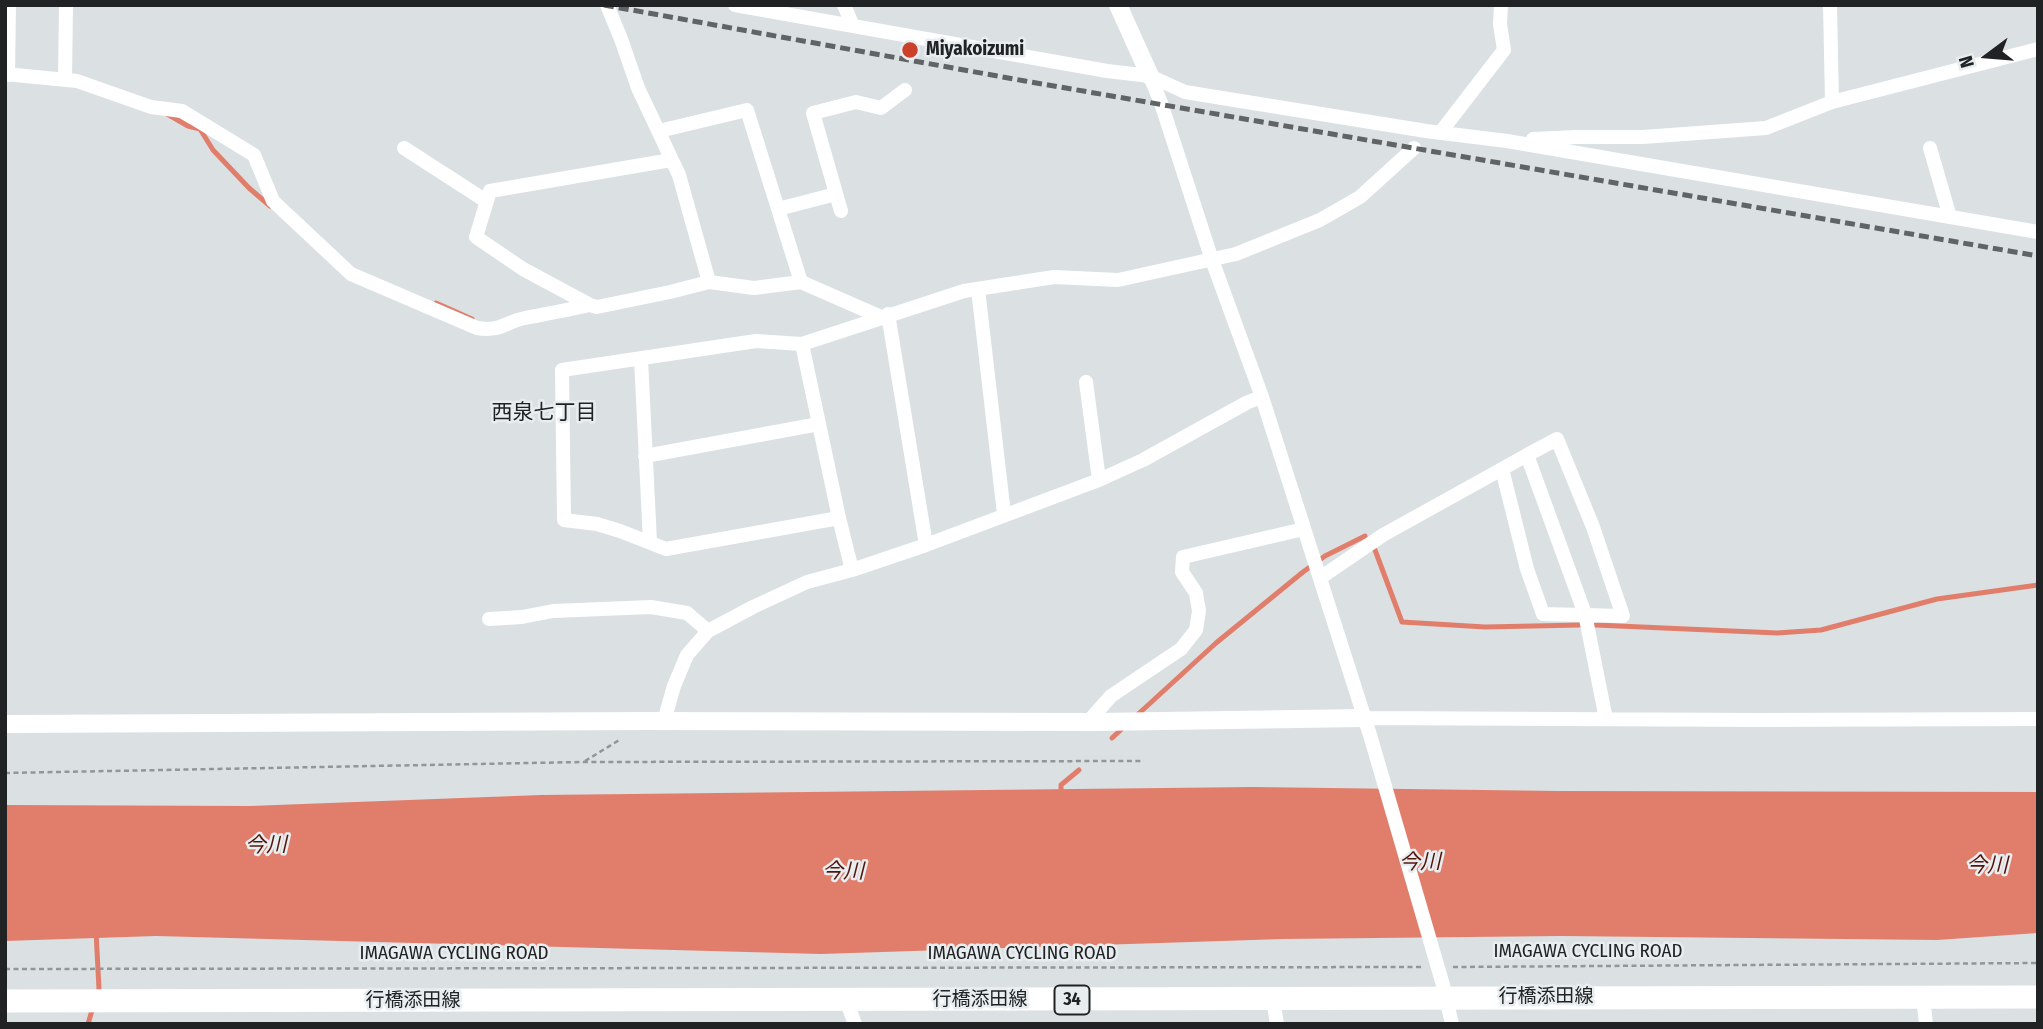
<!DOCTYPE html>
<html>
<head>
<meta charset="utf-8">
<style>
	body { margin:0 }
	#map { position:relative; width:2043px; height:1029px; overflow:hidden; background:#dbe0e3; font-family:"Fira Sans Condensed",sans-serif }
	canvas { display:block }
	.frame { position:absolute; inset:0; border:7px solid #202223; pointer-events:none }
	.north { position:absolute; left:1952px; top:21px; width:70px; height:70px; -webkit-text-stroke:5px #e8edf0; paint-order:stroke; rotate:254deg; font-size:19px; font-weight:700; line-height:28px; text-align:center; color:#202223 }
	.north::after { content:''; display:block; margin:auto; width:24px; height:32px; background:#202223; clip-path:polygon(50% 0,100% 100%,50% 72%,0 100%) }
</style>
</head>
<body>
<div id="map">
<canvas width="2043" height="1029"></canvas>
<div class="frame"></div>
<div class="north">N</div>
</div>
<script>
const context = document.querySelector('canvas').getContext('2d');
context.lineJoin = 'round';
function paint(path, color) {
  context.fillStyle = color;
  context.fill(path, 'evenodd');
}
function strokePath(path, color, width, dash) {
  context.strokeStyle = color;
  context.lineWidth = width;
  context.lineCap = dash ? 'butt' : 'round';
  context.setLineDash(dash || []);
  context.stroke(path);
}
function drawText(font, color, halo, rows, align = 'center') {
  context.font = font + ' "Fira Sans Condensed","Noto Sans JP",sans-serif';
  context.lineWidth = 5;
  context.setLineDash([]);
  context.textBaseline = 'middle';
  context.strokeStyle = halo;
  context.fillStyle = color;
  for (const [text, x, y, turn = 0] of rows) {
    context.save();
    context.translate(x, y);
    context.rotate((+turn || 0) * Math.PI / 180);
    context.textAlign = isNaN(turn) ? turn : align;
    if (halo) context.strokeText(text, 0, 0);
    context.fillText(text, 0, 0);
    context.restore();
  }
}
const water = new Path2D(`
	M 1253,787 L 1559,791 L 2038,792 L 2038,933 L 1937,940 L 1562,936 L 1283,939 L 821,954 L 156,936 L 5,941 L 5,805 L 250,806 L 541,795 Z`);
const stream = new Path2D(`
	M 167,114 L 188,126 L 200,129 L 213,150 L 249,188 L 270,206
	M 436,303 L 472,319
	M 1375,550 L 1402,622 L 1485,627 L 1580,625
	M 1596,625 L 1777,633 L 1821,630 L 1937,599 L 2038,585
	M 1135,717 L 1216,643 L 1303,572 L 1325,556 L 1365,536
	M 1112,738 L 1125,726
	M 1061,793 L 1061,785 L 1079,770
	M 96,931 L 99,989 L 97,994
	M 88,1024 L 93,1007`);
const path = new Path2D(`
	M 585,761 L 621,739
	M 5,773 L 582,762 L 1144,761
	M 1453,967 L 2038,963
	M 5,969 L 1422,967`);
const minor = new Path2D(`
	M 607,5 L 621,39 L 638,88 L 679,175 L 709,282
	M 735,5 L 1107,71 L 1150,76 L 1185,92 L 1426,131 L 1507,141 L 2038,232
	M 844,5 L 853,26
	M 1830,5 L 1832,102
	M 5,74 L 77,81 L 151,107 L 182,111 L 254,155 L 273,201 L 351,274 L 477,328 C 501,332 505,322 525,318 C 546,314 568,310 590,305 L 597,307 L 670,292 L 709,282 L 754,288 L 801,282 L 881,317
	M 8,75 L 9,5
	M 1150,76 L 1161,103 L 1212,260 L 1262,397 L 1370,735 L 1443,985 L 1452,1024
	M 65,80 L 66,5
	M 659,131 L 747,110 L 801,282
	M 1440,133 L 1504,50 L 1500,24 L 1501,5
	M 1533,139 L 1576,137 L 1643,137 L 1766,128 L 1832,102 L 2038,49
	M 404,148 L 486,201
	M 1930,148 L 1950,217
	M 778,209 L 836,194
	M 841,211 L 813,113 L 856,102 L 881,108 L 905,90
	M 978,289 L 1004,514
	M 590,305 L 523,269 L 476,237 L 490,191 L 671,160
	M 888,314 L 926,545
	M 802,344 L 756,341 L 562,370 L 564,520 L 597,524 L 620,531 L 666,549 L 839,518
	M 641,359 L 650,542
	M 1086,382 L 1099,480
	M 1527,455 L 1502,469 L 1527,569 L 1543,614 L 1623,616 L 1593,527 L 1557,439 L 1527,455 L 1585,614 L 1606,719
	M 645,456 L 819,424
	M 852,570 L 839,518 L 802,344 L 964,291 L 1054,277 L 1118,280 L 1236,254 L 1320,220 L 1360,197 L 1414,148
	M 1320,578 L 1383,535 L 1502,469
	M 489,619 L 522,617 L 553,611 L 651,607 L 687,613 L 708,631
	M 1364,718 L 1758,720 L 2038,719
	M 664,721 L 674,686 L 687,655 L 708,631 L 753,607 L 807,582 L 852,570 L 926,545 L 1099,480 L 1143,460 L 1248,402 L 1262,397
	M 1088,722 L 1111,696 L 1181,649 L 1196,630 L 1199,611 L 1196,593 L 1182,572 L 1183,557 L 1304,529
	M 1923,997 L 1926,1024
	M 846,1000 L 855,1024
	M 1273,1000 L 1277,1024`);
const tertiary = new Path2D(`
	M 1118,5 L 1150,76
	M 5,724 L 643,721 L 1096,722 L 1364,718`);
const primary = new Path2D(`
	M 5,1001 L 2038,997`);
const rail = new Path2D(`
	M 604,5 L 1025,81 L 2038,256`);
const markers = [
	[910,50,9,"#cc412a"]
];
const shields = [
	[1072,1000,35]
];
const shieldNames = [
	["34",1072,1000]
];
const poiNames = [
	["Miyakoizumi",926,50]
];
const streetNames = [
	["IMAGAWA CYCLING ROAD",1588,952],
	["IMAGAWA CYCLING ROAD",454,954],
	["IMAGAWA CYCLING ROAD",1022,954],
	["行橋添田線",1546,997],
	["行橋添田線",980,1000],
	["行橋添田線",413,1001]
];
const neighbourhoodNames = [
	["西泉七丁目",544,413]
];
const waterNames = [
	["今川",266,846,-1],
	["今川",1420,863,-1],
	["今川",1987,866],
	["今川",843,872]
];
paint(water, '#e17e6b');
strokePath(stream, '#e17e6b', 5);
strokePath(path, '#929698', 2.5, [5, 3.5]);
strokePath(minor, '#fff', 14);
strokePath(tertiary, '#fff', 18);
strokePath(primary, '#fff', 23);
strokePath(rail, '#606465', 5, [10, 5]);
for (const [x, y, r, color] of markers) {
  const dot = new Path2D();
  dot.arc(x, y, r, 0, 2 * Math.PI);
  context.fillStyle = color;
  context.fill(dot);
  strokePath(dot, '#e8edf0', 2.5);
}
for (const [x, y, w] of shields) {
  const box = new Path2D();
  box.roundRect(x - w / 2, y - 14.5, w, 29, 5);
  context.fillStyle = '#e8edf0';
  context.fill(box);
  strokePath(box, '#202223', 2);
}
drawText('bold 18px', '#202223', null, shieldNames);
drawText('bold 19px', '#202223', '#e8edf0', poiNames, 'left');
drawText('19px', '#202223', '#e8edf0', streetNames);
drawText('21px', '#202223', '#e8edf0', neighbourhoodNames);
drawText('italic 21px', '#53150b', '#e8edf0', waterNames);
</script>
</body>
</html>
